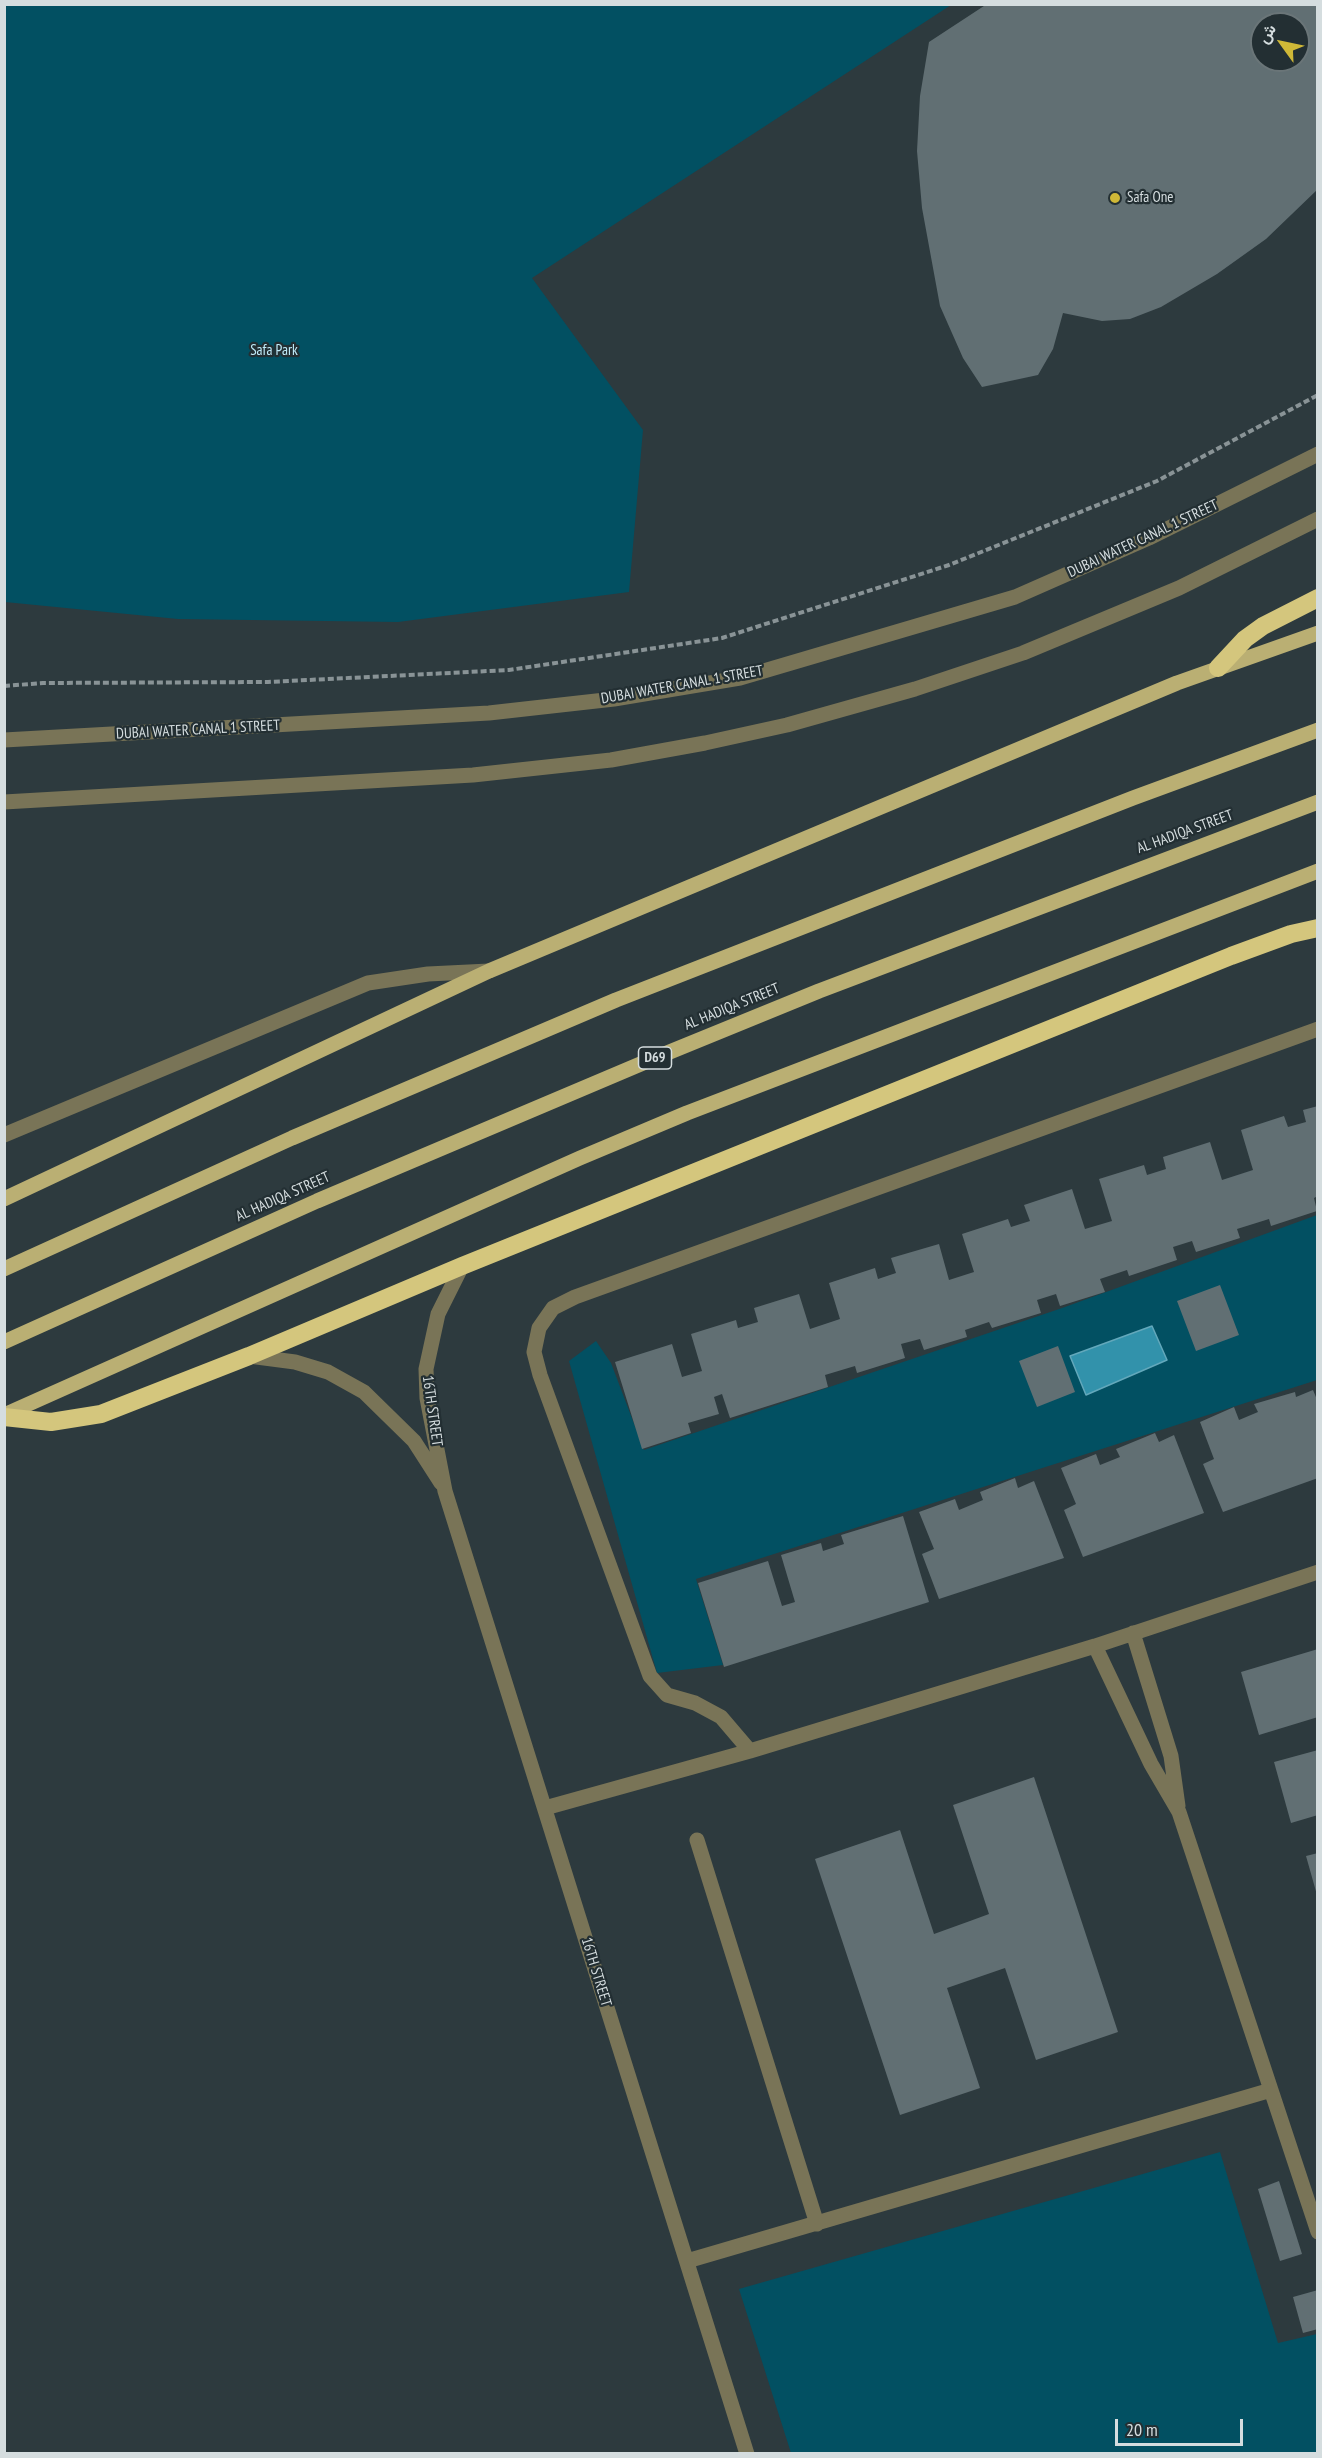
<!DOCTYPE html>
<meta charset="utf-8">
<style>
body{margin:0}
#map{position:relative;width:1322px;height:2458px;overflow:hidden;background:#2d3a3e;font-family:"PT Sans Narrow",Vazirmatn,sans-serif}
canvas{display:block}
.frame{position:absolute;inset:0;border:6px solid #d5dddf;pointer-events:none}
.north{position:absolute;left:1250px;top:12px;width:60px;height:60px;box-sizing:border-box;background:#232f33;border:2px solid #6a7578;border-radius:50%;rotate:303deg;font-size:16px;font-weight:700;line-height:24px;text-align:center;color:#d5dddf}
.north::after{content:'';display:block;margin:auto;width:21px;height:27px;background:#cfb837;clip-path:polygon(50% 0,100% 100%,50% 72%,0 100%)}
.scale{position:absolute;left:1115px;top:2419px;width:128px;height:27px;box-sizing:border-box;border:3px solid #d5dddf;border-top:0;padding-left:8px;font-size:18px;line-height:21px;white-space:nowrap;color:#d5dddf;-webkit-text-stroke:4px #232f33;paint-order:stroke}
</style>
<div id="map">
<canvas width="1322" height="2458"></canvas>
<div class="frame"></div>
<div class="north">ش</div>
<div class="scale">20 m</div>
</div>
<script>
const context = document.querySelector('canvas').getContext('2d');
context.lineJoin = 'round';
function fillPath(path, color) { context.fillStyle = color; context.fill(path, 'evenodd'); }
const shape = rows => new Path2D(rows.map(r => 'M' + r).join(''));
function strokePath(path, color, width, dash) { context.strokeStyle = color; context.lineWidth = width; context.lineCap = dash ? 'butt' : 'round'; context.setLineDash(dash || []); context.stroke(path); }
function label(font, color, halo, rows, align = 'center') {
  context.font = font + ' "PT Sans Narrow",sans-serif'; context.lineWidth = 4.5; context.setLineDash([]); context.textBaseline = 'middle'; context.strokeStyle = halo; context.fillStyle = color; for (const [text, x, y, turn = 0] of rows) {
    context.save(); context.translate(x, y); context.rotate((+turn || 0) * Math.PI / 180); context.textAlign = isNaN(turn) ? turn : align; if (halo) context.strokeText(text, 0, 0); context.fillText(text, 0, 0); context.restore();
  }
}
fillPath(shape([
 [5,4,951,4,951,5,532,278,643,430,629,592,398,622,178,619,5,602],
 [1317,1215,1317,1380,696,1579,723,1665,657,1673,569,1361,596,1341,611,1363,644,1450,1065,1307],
 [1220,2152,1278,2343,1317,2334,1317,2453,791,2453,739,2289]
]), '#025062');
const water = shape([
 [1152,1326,1167,1360,1086,1395,1070,1356,1152,1326]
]);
fillPath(water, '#3292ab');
strokePath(water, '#63a8bb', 1.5);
fillPath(shape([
 [987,4,1318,4,1318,189,1266,239,1217,274,1161,307,1130,319,1102,321,1063,313,1053,349,1038,375,982,387,963,358,940,306,922,208,917,151,920,96,929,42],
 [1262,24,1298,24,1298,60,1262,60],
 [1318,1106,1318,1196,1314,1198,1317,1211,1271,1226,1269,1219,1237,1229,1240,1238,1196,1252,1192,1241,1173,1247,1177,1260,1129,1276,1127,1270,1100,1279,1105,1292,1060,1306,1056,1294,1037,1300,1041,1313,992,1328,989,1322,965,1330,967,1337,924,1350,920,1339,901,1344,905,1358,857,1373,855,1366,825,1375,828,1387,730,1418,722,1394,714,1397,719,1414,688,1423,691,1433,642,1449,615,1362,672,1344,682,1377,702,1371,691,1334,736,1320,738,1328,758,1322,754,1308,799,1294,810,1329,840,1319,829,1283,875,1268,878,1279,896,1273,891,1258,939,1244,949,1280,974,1272,962,1234,1008,1219,1011,1227,1030,1221,1024,1205,1072,1189,1085,1229,1112,1221,1099,1179,1144,1165,1147,1175,1166,1169,1163,1157,1210,1142,1222,1180,1253,1170,1241,1130,1284,1116,1288,1127,1306,1122,1303,1110],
 [1220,1285,1239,1335,1196,1351,1177,1301],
 [1058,1346,1075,1392,1037,1407,1019,1361],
 [1313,1390,1318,1402,1318,1478,1223,1512,1203,1464,1214,1459,1200,1422,1234,1407,1239,1420,1258,1412,1254,1404,1295,1392,1296,1397],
 [1155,1433,1159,1442,1174,1435,1204,1513,1083,1557,1064,1510,1076,1504,1061,1468,1096,1454,1100,1465,1120,1457,1116,1449],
 [1015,1478,1018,1488,1034,1481,1064,1558,939,1599,922,1554,934,1549,919,1512,955,1499,959,1510,983,1500,980,1492],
 [903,1516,929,1602,724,1667,698,1583,768,1561,782,1606,795,1602,781,1555,821,1543,823,1551,844,1544,841,1535],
 [1318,1649,1318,1717,1259,1735,1241,1672],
 [1318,1750,1318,1815,1291,1823,1274,1762],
 [1034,1777,1118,2032,1036,2060,1005,1968,947,1988,980,2088,900,2115,815,1859,900,1830,934,1934,970,1921,989,1914,953,1805],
 [1318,1853,1318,1895,1317,1895,1306,1856],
 [1279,2181,1302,2254,1280,2261,1258,2189],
 [1318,2290,1318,2329,1303,2333,1293,2297]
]), '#616f73');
strokePath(shape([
 [4,686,43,683,268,682,509,670,722,638,949,565,1157,481,1318,395]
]), '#899396', 4, [6, 3]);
strokePath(shape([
 [4,740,489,713,614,699,740,678,1015,597,1149,538,1318,454],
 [4,802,473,775,611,760,705,743,787,725,915,689,1023,653,1179,588,1318,519],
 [4,1135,368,983,428,974,489,971],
 [462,1266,438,1314,426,1369,427,1398,445,1491,747,2454],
 [249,1356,295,1362,328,1372,364,1392,414,1441,441,1483],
 [1133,1633,1171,1756,1178,1806],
 [1095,1646,1151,1764,1179,1812,1318,2232],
 [750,1751,721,1717,695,1703,667,1695,650,1676,540,1375,534,1352,539,1328,553,1308,575,1297,1318,1029],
 [545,1808,750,1751,1095,1646,1318,1572],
 [697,1840,817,2224],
 [687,2261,1271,2090]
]), '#797457', 15);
strokePath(shape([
 [4,1199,489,971,1177,683,1318,633],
 [4,1269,292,1138,616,1000,1133,798,1318,730],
 [4,1342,317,1201,650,1060,819,991,1318,802],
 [4,1415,580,1158,687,1113,1318,871]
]), '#baaf73', 15);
strokePath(shape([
 [1218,668,1245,639,1263,626,1318,598],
 [4,1417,51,1422,101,1414,249,1356,462,1266,1231,956,1291,934,1318,928]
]), '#d4c67d', 18);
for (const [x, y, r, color] of [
 [1115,198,6,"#cfb837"]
]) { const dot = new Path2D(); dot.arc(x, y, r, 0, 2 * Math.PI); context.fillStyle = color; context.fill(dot); strokePath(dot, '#232f33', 2); }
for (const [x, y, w] of [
 [655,1058,33]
]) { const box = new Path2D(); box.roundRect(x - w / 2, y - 11, w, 22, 4.5); context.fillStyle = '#232f33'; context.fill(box); strokePath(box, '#d5dddf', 1.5); }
label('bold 14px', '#d5dddf', null, [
 ["D69",655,1058]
]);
label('15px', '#d5dddf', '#232f33', [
 ["Safa One",1127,198]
], 'left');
label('15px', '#bfebf9', '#232f33', [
 ["Safa Park",274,351]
]);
label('15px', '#d5dddf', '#232f33', [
 ["DUBAI WATER CANAL 1 STREET",1143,539,-25],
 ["DUBAI WATER CANAL 1 STREET",682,685,-10],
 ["DUBAI WATER CANAL 1 STREET",198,730,-3],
 ["AL HADIQA STREET",1185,832,-20],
 ["AL HADIQA STREET",732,1007,-22],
 ["AL HADIQA STREET",283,1197,-24],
 ["16TH STREET",432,1411,82],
 ["16TH STREET",596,1972,73]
]);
</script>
